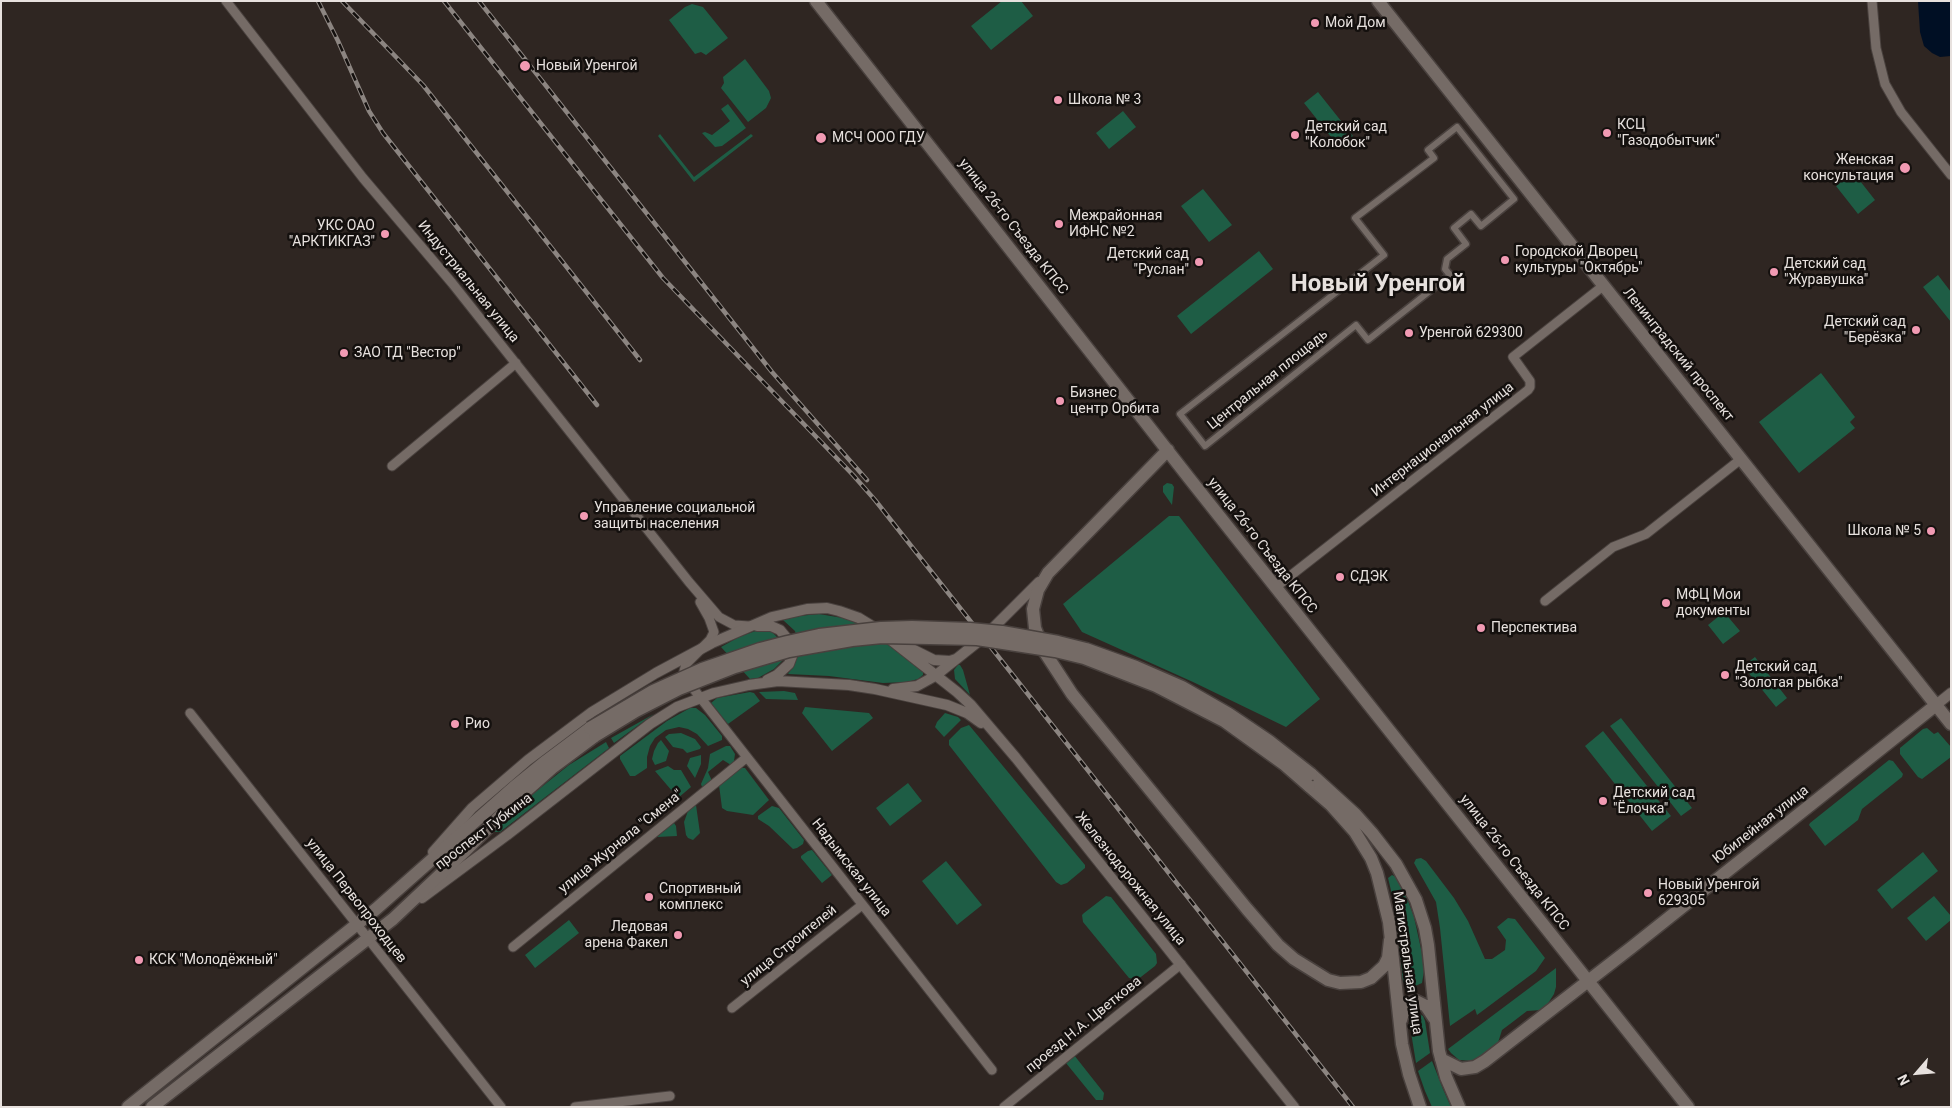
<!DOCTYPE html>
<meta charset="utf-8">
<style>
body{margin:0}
#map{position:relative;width:1952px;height:1108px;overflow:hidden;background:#2f2622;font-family:Roboto,sans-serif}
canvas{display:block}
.frame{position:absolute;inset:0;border:2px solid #e7e1de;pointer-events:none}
.north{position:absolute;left:1892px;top:1048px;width:50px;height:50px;-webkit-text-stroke:4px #14100e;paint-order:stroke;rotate:243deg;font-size:14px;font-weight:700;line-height:20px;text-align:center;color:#e7e1de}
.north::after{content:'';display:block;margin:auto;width:18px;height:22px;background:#e7e1de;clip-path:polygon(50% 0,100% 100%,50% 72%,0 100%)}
</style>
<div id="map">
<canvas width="1952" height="1108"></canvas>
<div class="frame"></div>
<div class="north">N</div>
</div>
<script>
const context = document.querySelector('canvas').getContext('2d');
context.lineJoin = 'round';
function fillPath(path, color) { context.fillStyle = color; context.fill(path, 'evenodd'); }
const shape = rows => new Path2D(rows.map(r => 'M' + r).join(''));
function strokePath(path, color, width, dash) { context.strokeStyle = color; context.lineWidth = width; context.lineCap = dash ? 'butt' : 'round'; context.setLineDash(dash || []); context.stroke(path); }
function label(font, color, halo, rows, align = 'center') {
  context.font = font + ' Roboto,sans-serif'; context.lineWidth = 5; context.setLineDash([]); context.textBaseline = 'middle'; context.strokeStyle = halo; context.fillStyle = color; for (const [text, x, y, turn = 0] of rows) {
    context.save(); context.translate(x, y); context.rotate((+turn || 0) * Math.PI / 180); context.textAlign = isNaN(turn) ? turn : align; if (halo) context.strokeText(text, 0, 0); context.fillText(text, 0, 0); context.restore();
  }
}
fillPath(shape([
 [1002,1,1021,1,1033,16,991,50,971,26],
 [692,4,703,7,728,38,706,55,701,52,695,54,669,20,685,7],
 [745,59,769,91,771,98,766,108,748,122,721,88,724,83,723,77],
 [1318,92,1353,136,1339,147,1304,103],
 [728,104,746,128,722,146,715,147,702,133,705,132,712,135,730,121,721,109],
 [1123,111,1136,127,1109,149,1096,133],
 [660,134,694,177,751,134,753,136,694,182,658,136],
 [1853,172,1875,200,1858,214,1836,186],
 [1203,189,1232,225,1209,242,1181,206],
 [1259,251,1273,269,1191,334,1177,316],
 [1938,275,1951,292,1951,322,1923,287],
 [1821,373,1855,417,1850,422,1855,428,1799,473,1759,422],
 [1167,483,1172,484,1174,487,1172,505,1163,492,1163,486],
 [1169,516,1179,516,1320,699,1286,727,1193,682,1082,632,1063,604],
 [1724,612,1740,631,1723,644,1708,625],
 [819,614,849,619,871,631,923,672,923,675,918,679,907,682,883,683,829,676,788,674,797,658,798,645,795,631,783,620,798,616],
 [758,630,772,632,778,638,784,654,782,661,774,669,758,678,750,679,721,647,739,637],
 [1755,657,1787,698,1776,707,1743,666],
 [958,665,960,665,963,670,970,695,955,679,954,670],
 [784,691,795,693,798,700,766,699,759,692],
 [750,692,754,693,760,701,728,724,711,703,717,698],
 [805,707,869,713,873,718,832,751,802,713],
 [690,708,696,708,705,715,722,736,722,740,708,746,697,734,688,729,679,727,666,730,655,738,650,746,647,757,647,768,635,776,630,776,620,759,620,756,667,721],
 [945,713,958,717,961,720,944,737,935,727,937,722],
 [654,714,629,732,614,743,611,738],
 [1621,718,1692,808,1681,816,1610,726],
 [969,725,1085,865,1085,868,1067,883,1061,885,1056,882,949,745,949,740,961,728],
 [1927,728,1934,734,1938,732,1951,747,1951,757,1922,779,1918,777,1900,754,1900,748,1923,729],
 [1603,731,1671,816,1652,831,1585,746],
 [681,733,695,739,701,747,700,749,687,753,683,749,673,747,665,737,669,734],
 [661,740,669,751,666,761,655,765,652,759,654,751,658,743],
 [606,742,609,748,500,832,494,832,493,831,505,817,534,793,569,765],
 [726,746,730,746,735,754,734,761,731,765,723,760,708,772,712,781,702,787,701,784,708,768,710,754],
 [701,755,701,764,695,778,687,766,690,758],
 [1889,760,1893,761,1903,774,1902,777,1862,809,1858,820,1825,846,1809,825,1810,823],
 [668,766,674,770,681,770,691,787,678,798,655,771],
 [741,768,745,768,769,800,753,815,727,811,722,808,719,785],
 [908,783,922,801,890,826,876,808],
 [696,805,700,833,693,840,688,838,686,835,684,822,688,811],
 [772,806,779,808,804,840,803,844,797,848,793,849,769,826,758,819,758,816],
 [674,823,676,826,677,836,657,837,671,824],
 [812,850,832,875,822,883,801,858,801,856,808,851],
 [1923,852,1938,871,1892,909,1877,890],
 [1421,858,1426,861,1454,898,1468,921,1485,959,1492,959,1505,950,1506,940,1497,927,1508,918,1515,919,1545,958,1536,971,1477,1015,1475,1009,1450,1026,1440,928,1436,902,1414,863,1416,859],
 [946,861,982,905,957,925,922,881],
 [1392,875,1396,877,1407,898,1414,917,1423,958,1424,971,1422,983,1413,987,1407,987,1404,983,1402,977,1397,916,1389,882,1388,878],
 [1106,896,1111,897,1156,954,1157,963,1155,966,1137,980,1129,978,1083,922,1082,915,1084,913],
 [1934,896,1951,916,1951,920,1926,941,1907,918],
 [569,920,579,933,535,968,525,955],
 [1556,968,1556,987,1554,994,1545,1008,1541,1010,1527,1011,1510,1024,1502,1030,1497,1046,1473,1061,1459,1060,1451,1053,1448,1049],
 [1419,1014,1423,1016,1425,1021,1430,1053,1416,1063,1409,1020,1411,1016],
 [1074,1055,1104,1093,1103,1100,1096,1100,1066,1063,1066,1061],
 [1432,1061,1443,1089,1451,1107,1432,1107,1425,1091,1418,1071]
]), '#1e5d45');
fillPath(shape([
 [1918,1,1951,1,1951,56,1940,57,1932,53,1924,46,1920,32]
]), '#000f24');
const pedestrian = shape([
 [1457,127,1514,199,1481,226,1471,214,1454,228,1466,244,1447,259,1445,269,1450,275,1368,340,1356,325,1205,446,1180,414,1384,255,1355,218,1434,158,1428,150,1457,127]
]);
const minor = shape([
 [226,1,363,178,452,283,689,582,719,617,734,625,749,626],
 [1872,1,1876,48,1885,84,1901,112,1951,175],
 [392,466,516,363],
 [1276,587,1528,390,1530,387,1530,381,1513,357,1603,286],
 [1545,601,1613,547,1646,534,1741,459],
 [700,602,709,618,714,632,710,640,686,664,684,671,685,678,992,1070],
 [190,713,501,1107],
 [513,947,746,758],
 [732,1008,862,905],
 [575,1107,670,1096],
 [1004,1107,1181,964]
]);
const tertiary = shape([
 [757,626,771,626,780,630,789,641,792,647,792,656,789,664,777,675,767,680],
 [904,645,934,660,950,661,956,659],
 [893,689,917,686,935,676,984,637,1039,582],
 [1936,705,1951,693],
 [433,852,472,808,528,760,592,712,656,673,712,643,772,617,807,609,827,608,839,611,859,618,877,629,957,692,971,705,1016,758,1294,1107],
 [422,898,507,835,650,724,677,707,714,693,749,685,778,681,849,685,875,689,947,705,967,713,981,723]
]);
const secondary = shape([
 [816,1,1189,478,1688,1107],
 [1378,1,1951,724],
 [1168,450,1048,573,1038,590,1033,609,1035,628,1044,651,1072,694,1247,909,1278,945,1294,959,1328,980,1340,983,1361,982,1371,978,1384,966,1388,958,1390,940],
 [1311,774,1355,814,1372,833,1396,864,1416,900,1425,928,1428,945,1439,1051,1446,1077,1459,1107],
 [1309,786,1331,805,1355,832,1371,858,1377,873,1389,922,1402,1044,1409,1074,1420,1107],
 [1401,1020,1405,1006,1408,1003,1416,1001,1426,1006,1434,1018],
 [1441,1059,1461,1069,1475,1067,1485,1061,1632,947,1936,705],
 [128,1107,376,909,514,787,546,761,590,728],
 [152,1107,393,919,464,852,517,799,552,768,595,736]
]);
strokePath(pedestrian, '#49413e', 9);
strokePath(minor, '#49413e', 11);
strokePath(tertiary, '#49413e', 12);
strokePath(secondary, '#49413e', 15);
strokePath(pedestrian, '#756b66', 6);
strokePath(minor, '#756b66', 9);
strokePath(tertiary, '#756b66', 10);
strokePath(secondary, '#756b66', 12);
const rail = shape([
 [318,1,338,41,369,111,383,133,597,405],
 [342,1,423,85,640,360],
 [444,1,663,278,853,475,875,500,1353,1107],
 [479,1,772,372,867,480]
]);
strokePath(rail, '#8c8581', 4.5);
strokePath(rail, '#14100e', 2.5, [8]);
const secondaryBridge = shape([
 [590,728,653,691,702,669,760,649,787,642,819,635,881,628,912,627,970,629,1002,632,1058,642,1086,649,1136,667,1182,687,1229,714,1269,741,1311,774],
 [595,736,636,711,679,689,735,667,789,651,852,640,882,637,977,639,1055,651,1084,658,1156,686,1224,721,1285,765,1309,786]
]);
strokePath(secondaryBridge, '#49413e', 15, []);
strokePath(secondaryBridge, '#756b66', 12);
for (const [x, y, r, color] of [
 [1315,23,5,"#f19ab3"],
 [525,66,6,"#f19ab3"],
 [1058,100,5,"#f19ab3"],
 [1607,133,5,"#f19ab3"],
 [1295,135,5,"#f19ab3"],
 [821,138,6,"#f19ab3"],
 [1905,168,6,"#f19ab3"],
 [1059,224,5,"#f19ab3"],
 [385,234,5,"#f19ab3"],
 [1505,260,5,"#f19ab3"],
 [1199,262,5,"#f19ab3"],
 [1774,272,5,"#f19ab3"],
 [1916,330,5,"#f19ab3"],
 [1409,333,5,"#f19ab3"],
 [344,353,5,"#f19ab3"],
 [1060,401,5,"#f19ab3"],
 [584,516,5,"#f19ab3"],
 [1931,531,5,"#f19ab3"],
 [1340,577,5,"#f19ab3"],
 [1666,603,5,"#f19ab3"],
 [1481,628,5,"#f19ab3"],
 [1725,675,5,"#f19ab3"],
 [455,724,5,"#f19ab3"],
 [1603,801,5,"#f19ab3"],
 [1648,893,5,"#f19ab3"],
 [649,897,5,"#f19ab3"],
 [678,935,5,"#f19ab3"],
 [139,960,5,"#f19ab3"]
]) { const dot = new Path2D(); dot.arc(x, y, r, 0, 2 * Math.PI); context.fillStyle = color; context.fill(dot); strokePath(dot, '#14100e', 2); }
label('14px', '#e7e1de', '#14100e', [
 ["Мой Дом",1325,23],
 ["Новый Уренгой",536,66],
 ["Школа № 3",1068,100],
 ["КСЦ",1617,125],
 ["\"Газодобытчик\"",1617,141],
 ["Детский сад",1305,127],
 ["\"Колобок\"",1305,143],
 ["МСЧ ООО ГДУ",832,138],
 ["Женская",1894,160,"right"],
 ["консультация",1894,176,"right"],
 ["Межрайонная",1069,216],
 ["ИФНС №2",1069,232],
 ["УКС ОАО",375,226,"right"],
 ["\"АРКТИКГАЗ\"",375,242,"right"],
 ["Городской Дворец",1515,252],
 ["культуры \"Октябрь\"",1515,268],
 ["Детский сад",1189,254,"right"],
 ["\"Руслан\"",1189,270,"right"],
 ["Детский сад",1784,264],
 ["\"Журавушка\"",1784,280],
 ["Детский сад",1906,322,"right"],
 ["\"Берёзка\"",1906,338,"right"],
 ["Уренгой 629300",1419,333],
 ["ЗАО ТД \"Вестор\"",354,353],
 ["Бизнес",1070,393],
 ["центр Орбита",1070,409],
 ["Управление социальной",594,508],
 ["защиты населения",594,524],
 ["Школа № 5",1921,531,"right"],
 ["СДЭК",1350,577],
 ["МФЦ Мои",1676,595],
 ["документы",1676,611],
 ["Перспектива",1491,628],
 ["Детский сад",1735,667],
 ["\"Золотая рыбка\"",1735,683],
 ["Рио",465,724],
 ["Детский сад",1613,793],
 ["\"Ёлочка\"",1613,809],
 ["Новый Уренгой",1658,885],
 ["629305",1658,901],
 ["Спортивный",659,889],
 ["комплекс",659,905],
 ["Ледовая",668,927,"right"],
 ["арена Факел",668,943,"right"],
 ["КСК \"Молодёжный\"",149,960]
], 'left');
label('14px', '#e7e1de', '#14100e', [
 ["улица 26-го Съезда КПСС",1013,227,52],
 ["Индустриальная улица",468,282,51],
 ["Ленинградский проспект",1678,355,51],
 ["Центральная площадь",1268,380,-39],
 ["Интернациональная улица",1443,440,-38],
 ["улица 26-го Съезда КПСС",1262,546,52],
 ["Юбилейная улица",1761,825,-38],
 ["проспект Губкина",484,832,-37],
 ["улица Журнала \"Смена\"",621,842,-39],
 ["улица 26-го Съезда КПСС",1514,863,52],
 ["Надымская улица",851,868,52],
 ["Железнодорожная улица",1130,879,51],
 ["улица Первопроходцев",356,901,52],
 ["улица Строителей",789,946,-39],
 ["Магистральная улица",1407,963,82],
 ["проезд Н.А. Цветкова",1084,1025,-39]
]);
label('bold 24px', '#e7e1de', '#14100e', [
 ["Новый Уренгой",1378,285]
]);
</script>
